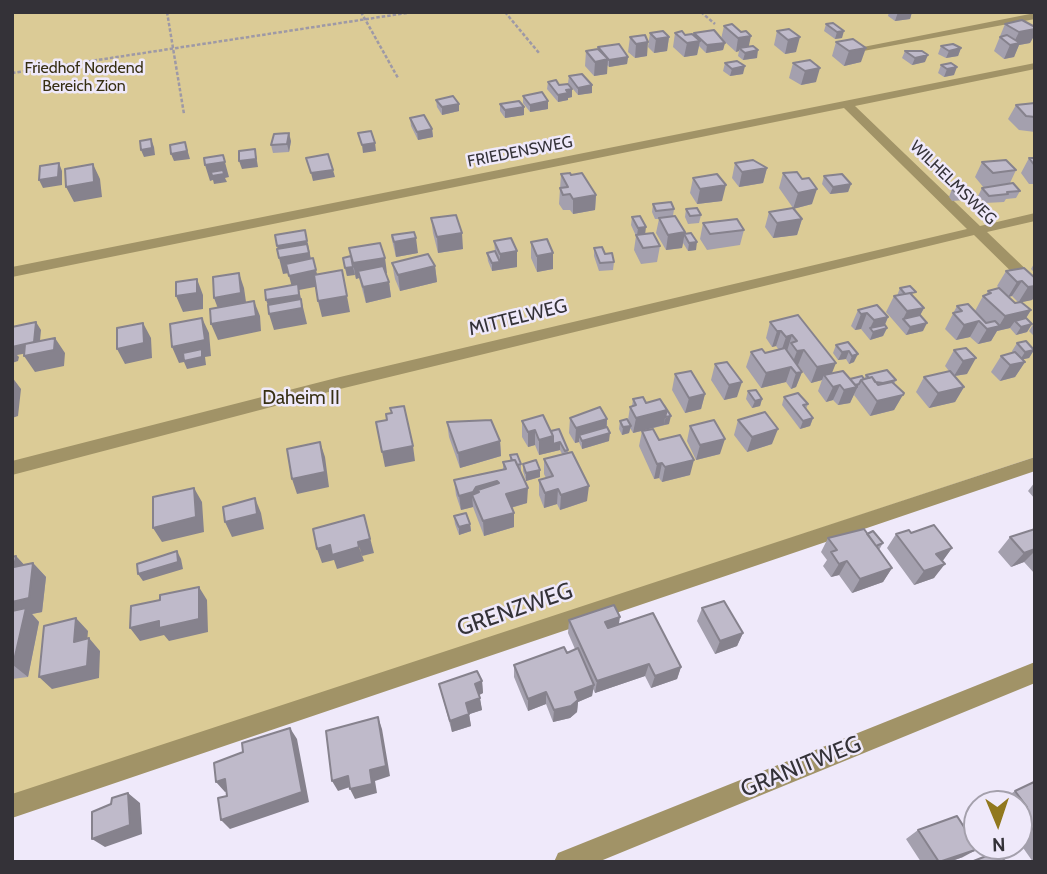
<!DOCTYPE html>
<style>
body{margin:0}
#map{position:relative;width:1047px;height:874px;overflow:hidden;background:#efe9fa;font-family:Cabin,sans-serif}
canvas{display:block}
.frame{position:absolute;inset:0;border:14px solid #343238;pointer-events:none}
.north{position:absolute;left:963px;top:790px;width:70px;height:70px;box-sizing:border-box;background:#efe9fa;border:2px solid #a4a0ac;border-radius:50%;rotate:178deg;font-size:19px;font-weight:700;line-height:28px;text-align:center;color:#343238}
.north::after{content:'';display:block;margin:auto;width:24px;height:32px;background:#91781e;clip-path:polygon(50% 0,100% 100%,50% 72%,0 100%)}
</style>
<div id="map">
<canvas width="1047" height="874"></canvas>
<div class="frame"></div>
<div class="north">N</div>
</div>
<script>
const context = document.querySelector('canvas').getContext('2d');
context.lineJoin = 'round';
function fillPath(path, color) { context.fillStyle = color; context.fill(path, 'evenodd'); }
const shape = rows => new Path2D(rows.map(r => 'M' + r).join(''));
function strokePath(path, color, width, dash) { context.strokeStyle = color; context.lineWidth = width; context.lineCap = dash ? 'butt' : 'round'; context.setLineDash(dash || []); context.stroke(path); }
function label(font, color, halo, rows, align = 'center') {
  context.font = font + ' Cabin,sans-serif'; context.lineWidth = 5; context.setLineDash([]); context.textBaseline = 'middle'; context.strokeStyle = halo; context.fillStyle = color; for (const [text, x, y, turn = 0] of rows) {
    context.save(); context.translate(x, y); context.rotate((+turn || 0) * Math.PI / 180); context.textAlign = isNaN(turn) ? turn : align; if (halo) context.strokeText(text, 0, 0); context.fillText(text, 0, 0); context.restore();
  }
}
fillPath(shape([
 [12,12,1035,12,1035,457,12,797]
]), '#dbcb96');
strokePath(shape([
 [167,12,184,114],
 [361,12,398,78],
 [505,12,539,53],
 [701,12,715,24],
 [12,13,21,12],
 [12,73,413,12]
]), '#9e99a6', 2.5, [3.5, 2]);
fillPath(shape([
 [1035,13,1035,19,858,52,853,49,1035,13],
 [1035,63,1035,69,855,106,980,226,1035,213,1035,221,987,232,1035,278,1035,292,1030,290,974,235,340,389,12,475,12,461,340,377,967,229,844,108,12,277,12,267,1035,63],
 [1035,457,1035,471,12,818,12,794,1035,457],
 [1035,662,1035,683,598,862,554,862,558,853,1035,662]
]), '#a19367');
fillPath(shape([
 [889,12,912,12,910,19,895,21,888,16],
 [833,23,842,38,835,39,824,31,826,24],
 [1005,24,1035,27,1035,34,1030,43,1019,45,1014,57,1004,59,994,51],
 [724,26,749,47,757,58,743,60,738,56,739,51,736,52,725,42,723,50,706,53,699,46,697,55,684,57,673,47,675,33,694,36,694,33,721,39],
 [789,29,796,52,785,54,774,45,777,31],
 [650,33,669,37,667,51,654,53,648,47],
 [645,35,647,56,635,58,628,52,630,37],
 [853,39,861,62,844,66,832,56,836,42],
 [941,46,961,48,958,56,946,58,938,54],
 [598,47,628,57,627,64,609,67,607,65,607,74,594,76,585,66,586,51,598,49],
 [905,51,925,62,912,65,902,58],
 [810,60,816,82,801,85,789,78,793,63],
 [725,63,743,74,730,76,723,71],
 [941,65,954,75,944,77,938,73],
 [569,76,592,93,578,95,568,83],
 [548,82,559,85,572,97,568,98,568,100,558,102,547,89],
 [523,96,548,109,530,112,523,103],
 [436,100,459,104,459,111,442,115,437,107],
 [1035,103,1035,132,1019,130,1008,119,1016,105],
 [500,104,524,115,505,118,500,111],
 [410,118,432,129,433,137,418,140,411,126],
 [291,141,289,152,273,153,271,145],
 [1029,158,1035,158,1035,184,1029,184,1021,173],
 [982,162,1016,170,1010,183,1020,191,1016,198,1006,199,1004,202,985,203,978,196,982,188,984,188,975,177],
 [735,163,767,168,763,183,739,187,732,178],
 [783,173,812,204,793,209,802,219,797,235,773,238,765,227,769,212,793,208,779,188],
 [561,174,571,175,596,195,595,210,573,214,570,210,563,210,559,204],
 [824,176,851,184,848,192,830,194,822,184],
 [693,178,722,201,697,204,690,193],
 [952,189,970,193,966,200,952,201,949,197],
 [653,204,674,209,673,216,696,250,688,251,683,243,682,248,666,250,656,233,659,219,655,219,652,212],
 [686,209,701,215,699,223,688,224,685,217],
 [632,217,645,234,660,246,657,262,641,264,634,250,636,236,631,225],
 [431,218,463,249,438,253,433,233],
 [703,223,744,230,740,245,707,250,700,239],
 [391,236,418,253,396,257],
 [494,241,517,251,517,267,492,271,488,261,487,253,495,251],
 [531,242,553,269,537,272,531,258],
 [594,248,605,254,614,262,613,270,599,271,594,256],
 [343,258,387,273,386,274,389,282,391,297,366,303,359,278,356,279,355,274,347,276],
 [1035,262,1035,273,1031,269],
 [392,263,435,266,437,282,400,291,395,279],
 [1006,271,1035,278,1035,296,1032,300,1021,302,1031,310,1026,318,1032,324,1027,332,1016,335,1010,328,997,331,991,341,978,344,970,337,956,340,945,329,957,306,975,311,983,296,986,295,988,291,999,288,997,286],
 [1012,296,1018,302,1015,303,1009,297],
 [900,288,913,297,924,308,920,315,923,331,906,335,886,312,894,296,897,296],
 [858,310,888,317,885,325,887,328,883,336,870,340,861,329,855,330,851,326],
 [798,315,832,373,850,379,864,379,866,375,896,380,894,384,904,393,894,410,870,416,854,395,855,392,850,403,838,405,833,400,826,402,818,391,822,380,811,383,798,365,802,372,796,387,791,389,786,382,761,388,746,367,751,352,765,353,779,350,776,346,772,347,766,338,770,322],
 [1034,323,1035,323,1035,337,1029,331],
 [848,342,854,362,849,364,846,359,838,360,833,353,836,345],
 [1017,343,1034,350,1029,358,1023,359,1025,362,1015,377,1000,381,991,372,1001,356,1013,353,1012,351],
 [966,348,967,374,955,376,964,387,955,402,929,408,916,392,924,377,949,371,945,366,954,350],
 [715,364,737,397,724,400,711,380],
 [675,374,705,394,701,409,685,413,672,390],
 [748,391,762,399,760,406,752,408,746,399],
 [784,397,808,404,806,409,813,418,810,426,800,429,782,405],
 [633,399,646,403,660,399,669,424,642,431,659,440,690,475,662,482,659,478,654,479,639,446,642,431,633,433,630,428,629,433,622,435,619,429,620,421,628,420,630,407,632,406],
 [570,418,607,419,607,427,609,441,582,449,579,442,575,443,569,433],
 [738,420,772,444,747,452,734,435],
 [522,421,551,431,568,450,568,453,587,501,560,510,557,504,544,508,539,495,539,480,546,478,544,474,544,459,562,454,560,450,539,455,535,445,528,447,522,437],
 [447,422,500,441,501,456,460,468,449,437],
 [690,426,720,454,696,460,687,441],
 [510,455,521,464,521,472,527,503,511,508,514,527,484,536,473,507,461,510,456,495,454,480,503,470,503,462,510,461],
 [523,464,540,470,540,477,526,481,523,471],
 [1035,482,1035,499,1028,491],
 [454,516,470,524,471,531,459,535,455,524],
 [1035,529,1035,574,1024,562,1011,567,998,552,1010,537],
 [911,533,952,548,942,561,934,578,914,585,887,548,896,534],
 [867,534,883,543,879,550,892,568,883,582,852,593,839,575,831,577,823,566,827,560,821,552,828,538],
 [16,556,24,565,33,563,46,577,42,612,32,614,39,622,28,677,12,679,12,557],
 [702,608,743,633,737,646,715,654,697,621],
 [569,620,619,624,681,667,677,679,651,688,645,676,595,693,593,689,592,696,578,702,577,712,570,718,553,722,546,704,528,711,514,677,514,665,567,653,575,649,568,633],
 [482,681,483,693,479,695,482,710,469,714,471,726,452,732,439,684],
 [1034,782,1035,862,1033,862,1019,842,1019,804,1002,804,1000,801,1015,791],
 [918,830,963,857,949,862,921,862,906,839]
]), '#a4a0ae');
fillPath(shape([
 [898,12,912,12,910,19,895,21],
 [1035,29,1035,34,1030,43,1019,45,1014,57,1004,59,1010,45,1013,44,1019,32],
 [844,31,842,38,835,39,837,32],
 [751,36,748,50,739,48,739,51,736,52,738,38],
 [669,37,667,51,654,53,656,39],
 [800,37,796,52,785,54,788,40],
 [700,41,697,55,684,57,687,43],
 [648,42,647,56,635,58,636,44],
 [725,43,723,50,706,53,707,45],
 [866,48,861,62,844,66,849,51],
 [961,48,958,56,946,58,949,51],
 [758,50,757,58,743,60,745,53],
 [928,55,925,62,912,65,915,58],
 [628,57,627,64,609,67,609,60],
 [608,59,607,74,594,76,595,62],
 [745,66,743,74,730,76,732,69],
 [957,67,954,75,944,77,947,69],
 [820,68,816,82,801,85,805,71],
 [592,85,592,93,578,95,578,88],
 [572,89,572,97,568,98,568,100,558,102,558,95,566,90],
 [548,101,548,109,530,112,530,105],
 [459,104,459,111,442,115,442,107],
 [524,107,524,115,505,118,505,110],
 [432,129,433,137,418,140,417,132],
 [289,133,291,141,289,152,287,144],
 [151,139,154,147,155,155,144,157,141,150],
 [185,142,190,159,174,161,171,154],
 [375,143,376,151,363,153,362,145],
 [255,149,258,167,242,169,239,161],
 [223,155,229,177,225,178,227,182,214,184,213,180,210,181,205,165],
 [59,163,62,171,62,185,43,188,39,180],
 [93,164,100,179,102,197,74,202,66,187],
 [767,168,763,183,739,187,742,172],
 [333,170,335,177,313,181,311,173],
 [851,184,848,192,830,194,833,187],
 [726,185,722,201,697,204,700,189],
 [817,189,812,204,793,209,798,193],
 [596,195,595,210,573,214,573,199],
 [802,219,797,235,773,238,777,223],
 [646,227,645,235,637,236,638,228],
 [305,230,313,269,283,274,279,258,280,258,277,246],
 [685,232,682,248,666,250,668,235],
 [462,233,463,249,438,253,437,237],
 [416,238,418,253,396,257,394,242],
 [697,242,696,250,688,251,689,243],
 [517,251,517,267,492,271,492,263,500,262,500,254],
 [553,253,553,269,537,272,537,256],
 [385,258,387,273,360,278,358,271,359,278,356,279,353,263],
 [435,266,437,282,400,291,398,275],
 [353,267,355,275,347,276,345,268],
 [316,270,320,286,299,290,307,324,274,330,269,314,271,314,266,300,293,291,289,276],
 [342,270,350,312,322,317,318,301],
 [239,273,244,288,247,309,220,314,214,298],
 [197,279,203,295,203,309,183,312,176,296],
 [1022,281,1012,296,1008,297,1017,282],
 [389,282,391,297,366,303,363,287],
 [1035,286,1035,296,1032,300,1018,303,1028,287],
 [254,301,260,316,261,331,218,340,211,324],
 [924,308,916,323,903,319,899,327,907,311],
 [1031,310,1021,326,1015,321,1010,328,997,331,991,341,978,344,987,329,999,326,1005,316],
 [867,313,861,329,855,330,861,314],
 [888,317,883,329,887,328,883,336,870,340,873,332,870,328,874,320],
 [202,318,209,333,211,356,205,357,206,365,187,369,184,362,179,363,172,347],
 [979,321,970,337,956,340,964,325],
 [36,322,41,330,39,351,17,355,19,357,18,361,12,363,12,347],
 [143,323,151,338,152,358,125,364,117,349],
 [927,323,923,331,906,335,910,327],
 [1032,324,1027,332,1016,335,1021,327],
 [777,331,781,331,776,346,772,347],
 [792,335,787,351,781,352,786,337],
 [55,338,65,353,64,366,35,372,24,356],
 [804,350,798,365,791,367,797,351],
 [1034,350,1029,358,1020,360,1025,352],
 [849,351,846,359,838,360,842,352],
 [858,354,854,362,849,364,852,356],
 [976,358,967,374,954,376,963,361],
 [1025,362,1015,377,1000,381,1010,365],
 [836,363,830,378,824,375,822,380,811,383,817,367],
 [791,367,786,382,761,388,766,373],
 [802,372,796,387,791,389,796,373],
 [12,377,21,389,18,416,12,418],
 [742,382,737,397,724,400,729,385],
 [859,384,850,403,838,405,844,390,847,387],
 [840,385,833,400,826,402,833,387],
 [964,387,955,402,929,408,938,393],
 [904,393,894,410,870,416,877,401],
 [705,394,701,409,685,413,689,398],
 [762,399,760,406,752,408,755,401],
 [667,410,664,425,633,433,636,418],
 [671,416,669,424,664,425,665,418],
 [813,418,810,426,800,429,803,421],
 [607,419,606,435,579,435,579,442,575,443,576,428],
 [631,426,629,433,622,435,623,427],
 [778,429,772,444,747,452,752,437],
 [535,430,535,445,528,447,528,432],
 [610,433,609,441,582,449,582,441],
 [553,436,560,442,560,450,539,455,539,440],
 [725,439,720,454,696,460,700,445],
 [500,441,501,456,460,468,458,453],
 [320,442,325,457,329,487,297,494,292,479],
 [413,446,415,461,385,467,382,452],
 [694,460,690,475,662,482,665,467],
 [662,463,659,478,654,479,657,464],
 [540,470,540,477,526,481,526,473],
 [497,481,498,496,479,492,478,490,479,501,472,495,473,507,461,510,459,496,476,487],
 [589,486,587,501,560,510,561,495],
 [194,488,202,502,204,532,162,542,153,528],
 [528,488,527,503,506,509,506,494],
 [558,489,557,504,544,508,545,493],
 [255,498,261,513,264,529,232,537,225,522],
 [514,513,514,527,484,536,483,521],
 [364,515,374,553,362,556,358,542],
 [470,524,471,531,459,535,459,527],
 [330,545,359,547,364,561,337,569,334,560,322,563,317,549],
 [952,548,942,562,936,554],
 [1035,549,1035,551,1024,562,1011,567,1024,553],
 [177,551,181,559,183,569,143,581,138,574],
 [16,556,29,570,14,567],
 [847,561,839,575,831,577,839,564],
 [33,563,46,577,42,612,32,614,39,622,28,677,13,665,12,602],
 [945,564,934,578,914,585,924,571],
 [892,568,883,582,852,593,860,579],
 [199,587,207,600,208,632,169,641,164,635,140,641,130,628,159,621],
 [620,617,618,630,603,635,605,622],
 [76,618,88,631,86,655,74,642],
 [743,633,737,646,715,654,720,641],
 [89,638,100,651,99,678,52,689,39,677],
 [649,664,645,676,595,693,597,681],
 [681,667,677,679,651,688,655,676],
 [482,681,483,693,477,696,475,684],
 [594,685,592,696,578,702,577,712,570,718,553,722,554,710,575,692],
 [546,692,546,704,528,711,528,699],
 [480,698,482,710,467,715,466,703],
 [469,714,471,726,452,732,450,721],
 [378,717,382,729,390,776,375,781,377,793,355,799,350,789,370,770],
 [290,728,297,739,309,802,230,829,221,820],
 [348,776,353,786,338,791,332,781],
 [225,779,234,789,225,792,216,782],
 [128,793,140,803,142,834,105,847,92,839],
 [978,849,963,857,949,862,940,862]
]), '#86828d');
const building = shape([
 [1022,20,1035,27,1035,29,1019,32,1005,24,1022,20],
 [833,23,844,31,837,32,826,24,833,23],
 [732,24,741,32,746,31,751,36,738,38,724,26,732,24],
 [789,29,800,37,788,40,777,31,789,29],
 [714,30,725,43,707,45,694,33,714,30],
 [663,31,669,37,656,39,650,33,663,31],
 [682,31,685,35,692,34,700,41,687,43,675,33,682,31],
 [645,35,648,42,636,44,630,37,645,35],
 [1007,35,1020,43,1010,45,1000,37,1007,35],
 [853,39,866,48,849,51,836,42,853,39],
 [619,44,628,57,609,60,598,47,619,44],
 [953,44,961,48,949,51,941,46,953,44],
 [753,46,758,50,745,53,739,48,753,46],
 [598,49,608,59,595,62,586,51,598,49],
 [905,51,922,51,928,55,915,58,905,51],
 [810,60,820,68,805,71,793,63,810,60],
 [737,61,745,66,732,69,725,63,737,61],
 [951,63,957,67,947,69,941,65,951,63],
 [582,74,592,85,578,88,569,76,582,74],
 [556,80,559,85,568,84,572,89,566,90,568,93,558,95,548,82,556,80],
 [542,92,548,101,530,105,523,96,542,92],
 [453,96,459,104,442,107,436,100,453,96],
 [519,101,524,107,505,110,500,104,519,101],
 [1035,103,1035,117,1026,116,1016,105,1035,103],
 [424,115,432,129,417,132,410,118,424,115],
 [371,131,375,143,362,145,358,133,371,131],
 [289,133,287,144,271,145,274,134,289,133],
 [151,139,152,148,141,150,140,141,151,139],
 [185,142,187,151,171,154,170,145,185,142],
 [255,149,256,159,239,161,239,151,255,149],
 [328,154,333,170,311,173,306,158,328,154],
 [223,155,225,162,205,165,204,158,223,155],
 [1029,158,1035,158,1035,166,1029,158],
 [753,160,767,168,742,172,735,163,753,160],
 [1006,160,1016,170,993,173,982,162,1006,160],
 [59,163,58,177,39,180,40,166,59,163],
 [93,164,94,182,66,187,65,169,93,164],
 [223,170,224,174,212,176,211,172,223,170],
 [797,172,802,179,809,178,817,189,798,193,783,173,797,172],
 [570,173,571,175,582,173,596,195,573,199,570,194,563,195,560,188,568,187,561,174,570,173],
 [717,174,726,185,700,189,693,178,717,174],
 [842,174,851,184,833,187,824,176,842,174],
 [1013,183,1020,191,1007,192,1008,194,989,196,982,188,1013,183],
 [966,188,970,193,956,193,952,189,966,188],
 [671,202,674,209,656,211,653,204,671,202],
 [697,208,701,215,690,216,686,209,697,208],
 [793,208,802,219,777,223,769,212,793,208],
 [456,215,462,233,437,237,431,218,456,215],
 [640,216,646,227,638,228,632,217,640,216],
 [675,216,685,232,668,235,659,218,675,216],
 [737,219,744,230,710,234,703,223,737,219],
 [305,230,307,241,277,246,275,235,305,230],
 [414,232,416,238,394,242,392,235,414,232],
 [653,233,660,246,643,248,636,235,653,233],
 [691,233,697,242,689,243,684,234,691,233],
 [511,238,517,251,500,254,494,241,511,238],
 [547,239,553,253,537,256,531,242,547,239],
 [380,243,385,258,353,263,349,248,380,243],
 [307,244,309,253,279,258,277,249,307,244],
 [602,247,605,254,612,253,614,262,600,263,594,248,602,247],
 [495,251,500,262,492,263,487,253,495,251],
 [428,254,435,266,398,275,392,263,428,254],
 [351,256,353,267,345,268,343,258,351,256],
 [313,258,316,270,289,276,286,264,313,258],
 [383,266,389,282,363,287,358,271,383,266],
 [1024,268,1035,278,1035,286,1028,287,1022,281,1017,282,1006,271,1024,268],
 [342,270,347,296,318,301,314,275,342,270],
 [239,273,241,293,214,298,213,277,239,273],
 [197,279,197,293,176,296,176,282,197,279],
 [298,284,299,295,266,300,265,290,298,284],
 [910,286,916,292,905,294,900,288,910,286],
 [999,288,1015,303,1021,302,1031,310,1005,316,983,296,991,293,988,291,999,288],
 [910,293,924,308,907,311,894,296,910,293],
 [301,299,302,308,269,314,268,305,301,299],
 [254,301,256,316,211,324,210,309,254,301],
 [968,304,986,323,995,321,1000,326,987,329,979,321,964,325,953,313,962,311,957,306,968,304],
 [877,305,888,317,874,320,867,313,861,314,858,310,877,305],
 [798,315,836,363,817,367,804,350,797,351,791,343,797,341,792,335,786,337,781,331,777,331,770,322,798,315],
 [920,315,927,323,910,327,903,319,920,315],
 [202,318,205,340,172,347,170,324,202,318],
 [1026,318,1032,324,1021,327,1015,321,1026,318],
 [36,322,34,342,12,347,12,327,36,322],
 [143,323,144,343,117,349,117,328,143,323],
 [885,325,887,328,873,332,870,328,885,325],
 [55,338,54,350,24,356,25,344,55,338],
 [1026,341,1034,350,1025,352,1017,343,1026,341],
 [848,342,858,354,852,356,849,351,842,352,836,345,848,342],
 [785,348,802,372,796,373,791,367,766,373,751,352,762,349,765,353,785,348],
 [966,348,976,358,963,361,954,350,966,348],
 [202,349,202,357,184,361,183,353,202,349],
 [1015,352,1025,362,1010,365,1001,356,1015,352],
 [727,362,742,382,729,385,715,364,727,362],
 [887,370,896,380,883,383,875,382,872,377,869,378,866,375,887,370],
 [691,371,705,394,689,398,675,374,691,371],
 [843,371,857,387,844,390,840,385,833,387,824,375,843,371],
 [950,371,964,387,938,393,924,377,950,371],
 [862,376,864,379,861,380,859,384,855,385,850,379,862,376],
 [872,377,878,385,892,382,904,393,903,395,877,401,861,380,872,377],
 [756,390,762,399,755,401,748,391,756,390],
 [798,393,808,404,803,405,813,418,803,421,784,397,798,393],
 [643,397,646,403,660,399,667,410,636,418,630,407,636,405,633,399,643,397],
 [664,405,671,416,665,417,667,410,664,405],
 [404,406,413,446,382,452,376,422,387,420,386,414,392,413,390,408,404,406],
 [600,407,607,419,576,428,570,418,600,407],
 [765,412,778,429,752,437,738,420,765,412],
 [543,415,553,436,539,440,535,430,528,432,522,421,543,415],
 [627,419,631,426,623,427,620,421,627,419],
 [491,420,500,441,458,453,447,422,491,420],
 [714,420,725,439,700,445,690,426,714,420],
 [607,427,610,433,582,441,579,435,607,427],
 [559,429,568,450,565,451,560,442,553,444,553,436,551,431,559,429],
 [653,429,659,440,680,435,694,460,665,467,662,463,657,464,642,431,653,429],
 [320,442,325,472,292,479,287,449,320,442],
 [572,452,589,486,561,495,558,489,545,493,539,480,553,476,544,459,572,452],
 [517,454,521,464,517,465,515,460,512,460,510,455,517,454],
 [515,460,528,488,506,494,514,513,483,521,472,495,479,492,478,490,499,483,497,481,476,487,473,492,459,496,454,480,506,469,503,462,515,460],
 [536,460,540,470,526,473,523,464,536,460],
 [194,488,196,517,153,528,153,497,194,488],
 [255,498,257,514,225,522,223,507,255,498],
 [466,513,470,524,459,527,454,516,466,513],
 [364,515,370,539,358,542,359,547,332,555,330,545,317,549,313,529,364,515],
 [934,525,952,548,936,554,945,564,924,571,896,534,909,530,911,533,934,525],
 [864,529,892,568,860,579,847,561,839,564,831,552,837,550,828,538,864,529],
 [1035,529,1035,549,1024,553,1010,537,1035,529],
 [873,531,883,543,876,546,867,534,873,531],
 [177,551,178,562,138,574,137,564,177,551],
 [16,556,14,567,33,563,29,598,12,602,12,557,16,556],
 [199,587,199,619,159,628,159,621,130,628,131,606,160,600,160,595,199,587],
 [724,601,743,633,720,641,702,608,724,601],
 [614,605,620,617,605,622,608,628,653,613,681,667,655,676,649,664,597,681,569,620,614,605],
 [26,608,13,665,12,665,12,611,26,608],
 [76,618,74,642,89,638,87,666,39,677,44,626,76,618],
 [564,647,567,653,578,648,594,685,575,692,578,700,571,706,554,710,546,692,528,699,514,665,564,647],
 [477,671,482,681,475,684,480,698,466,703,469,714,450,721,439,684,477,671],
 [378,717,386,766,370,770,372,784,350,789,348,776,332,781,326,731,378,717],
 [290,728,302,792,221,820,218,798,227,796,225,779,216,782,214,763,243,752,242,743,290,728],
 [1034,782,1035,783,1035,832,1019,811,1027,807,1015,791,1034,782],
 [128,793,130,825,92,839,92,812,111,804,112,798,128,793],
 [957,816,978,849,939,862,918,830,957,816],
 [999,851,1005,862,971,862,999,851]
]);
fillPath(building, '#bfbaca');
strokePath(building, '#86828d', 2);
label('16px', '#372f13', '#efe9fa', [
 ["Friedhof Nordend",84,68],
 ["Bereich Zion",84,86]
]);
label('16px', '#343238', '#efe9fa', [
 ["FRIEDENSWEG",520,152,-11],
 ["WILHELMSWEG",953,183,44]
]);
label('19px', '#343238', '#efe9fa', [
 ["MITTELWEG",518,318,-14]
]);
label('19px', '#372f13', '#efe9fa', [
 ["Daheim II",301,398]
]);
label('23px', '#343238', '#efe9fa', [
 ["GRENZWEG",515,610,-19],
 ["GRANITWEG",801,767,-22]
]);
</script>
